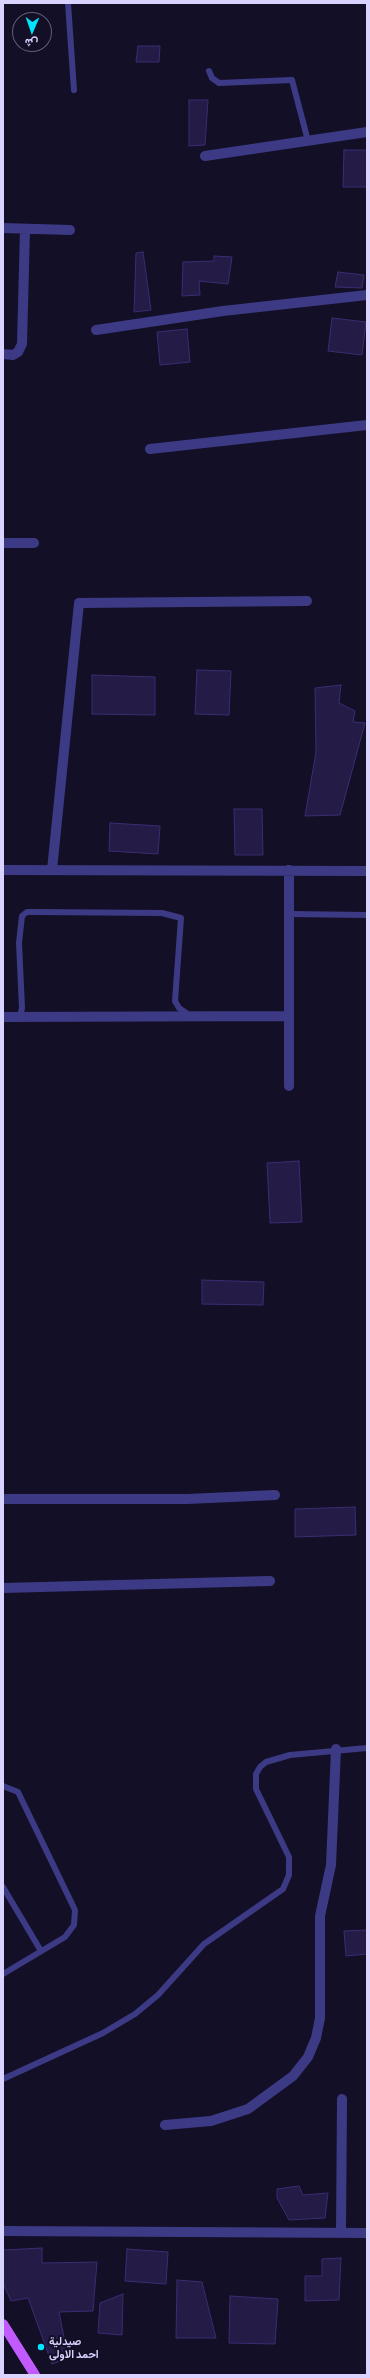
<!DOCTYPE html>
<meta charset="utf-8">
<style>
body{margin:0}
#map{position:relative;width:370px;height:2378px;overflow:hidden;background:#130f26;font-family:Commissioner,Vazirmatn,sans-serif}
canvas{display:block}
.frame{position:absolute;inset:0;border:4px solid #d9d4ff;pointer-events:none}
.north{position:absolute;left:12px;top:12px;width:40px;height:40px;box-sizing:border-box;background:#130f26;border:1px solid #625e7d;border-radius:50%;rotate:182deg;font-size:11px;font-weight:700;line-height:16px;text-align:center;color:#d9d4ff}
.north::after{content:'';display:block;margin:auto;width:14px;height:18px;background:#00e5ff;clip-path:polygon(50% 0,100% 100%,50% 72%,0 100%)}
</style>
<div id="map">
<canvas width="370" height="2378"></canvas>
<div class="frame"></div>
<div class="north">ش</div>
</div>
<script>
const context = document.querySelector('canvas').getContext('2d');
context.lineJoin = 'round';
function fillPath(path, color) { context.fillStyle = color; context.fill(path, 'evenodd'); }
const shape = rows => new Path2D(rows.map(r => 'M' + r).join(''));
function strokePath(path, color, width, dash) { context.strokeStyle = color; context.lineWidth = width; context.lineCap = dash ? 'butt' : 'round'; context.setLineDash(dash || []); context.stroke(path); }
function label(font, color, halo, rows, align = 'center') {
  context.font = font + ' Commissioner,Vazirmatn,sans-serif'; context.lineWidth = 4; context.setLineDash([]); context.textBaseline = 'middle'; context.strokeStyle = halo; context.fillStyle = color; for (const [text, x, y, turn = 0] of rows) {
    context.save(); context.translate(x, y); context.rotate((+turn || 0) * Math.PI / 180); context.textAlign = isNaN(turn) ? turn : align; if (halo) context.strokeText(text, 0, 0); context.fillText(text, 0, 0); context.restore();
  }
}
const building = shape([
 [138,46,160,46,159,62,136,62,138,46],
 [189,100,208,100,205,145,189,146,189,100],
 [344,150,367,150,367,187,343,187,344,150],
 [143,252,151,310,134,312,136,253,143,252],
 [214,256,232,257,228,284,199,281,200,295,182,296,183,262,214,261,214,256],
 [338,272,364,275,362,288,335,287,338,272],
 [332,318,366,322,362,355,328,351,332,318],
 [187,329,190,362,160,365,157,332,187,329],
 [197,670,231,671,229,715,195,714,197,670],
 [92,675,155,677,155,715,92,714,92,675],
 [341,685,339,703,355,711,353,722,365,723,340,815,305,816,316,752,315,688,341,685],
 [234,809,262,809,263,855,235,855,234,809],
 [110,823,160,826,158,854,109,851,110,823],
 [299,1161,302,1222,270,1223,267,1163,299,1161],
 [202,1280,264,1282,263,1305,202,1304,202,1280],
 [355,1507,356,1535,295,1537,295,1509,355,1507],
 [367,1930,367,1954,346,1956,344,1931,367,1930],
 [299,2186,303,2195,328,2193,325,2218,289,2220,277,2198,277,2189,299,2186],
 [42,2248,42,2263,97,2262,93,2311,59,2312,68,2358,52,2364,28,2298,11,2301,3,2283,3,2250,42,2248],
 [127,2249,168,2252,166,2284,125,2281,127,2249],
 [341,2258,339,2300,305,2301,305,2276,322,2276,322,2259,341,2258],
 [177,2280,202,2282,216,2338,176,2338,177,2280],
 [123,2294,122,2335,98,2333,100,2303,123,2294],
 [230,2296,278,2299,275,2344,229,2343,230,2296]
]);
fillPath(building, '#241b47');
strokePath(building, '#3b2d73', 1);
strokePath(shape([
 [68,3,74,90],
 [209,71,212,78,219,83,292,80,308,141],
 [289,914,367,915],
 [20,1017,22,1008,19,943,22,916,27,912,37,912,162,913,181,918,175,1001,179,1008,189,1015],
 [3,1786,18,1792,75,1910,74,1925,65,1937,3,1974],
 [3,1887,41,1951],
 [3,2079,103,2033,135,2014,158,1995,204,1944,283,1889,289,1875,289,1857,256,1789,256,1774,260,1767,266,1762,290,1755,367,1748]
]), '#3d3a85', 6);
strokePath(shape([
 [205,156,367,132],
 [3,228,70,230],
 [96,330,223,311,367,295],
 [3,354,13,355,18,352,22,344,25,229],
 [150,449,367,425],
 [3,543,34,543],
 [3,870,367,871],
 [52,870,79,603,307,601],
 [289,870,289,1086],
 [3,1017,289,1016],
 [3,1499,187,1499,275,1495],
 [3,1588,270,1581],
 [165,2125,211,2121,248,2109,293,2076,308,2057,316,2038,320,2018,320,1916,331,1865,336,1749],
 [3,2231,367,2233],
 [341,2232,342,2099]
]), '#3d3a85', 10);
strokePath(shape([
 [3,2324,35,2375]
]), '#c25bff', 10);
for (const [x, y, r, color] of [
 [41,2347,4,"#00e5ff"]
]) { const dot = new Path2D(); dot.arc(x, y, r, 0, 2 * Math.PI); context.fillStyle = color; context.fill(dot); strokePath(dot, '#130f26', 1.5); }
label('bold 11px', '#d9d4ff', '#130f26', [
 ["صيدلية",49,2341],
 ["احمد الاولى",49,2354]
], 'left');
</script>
